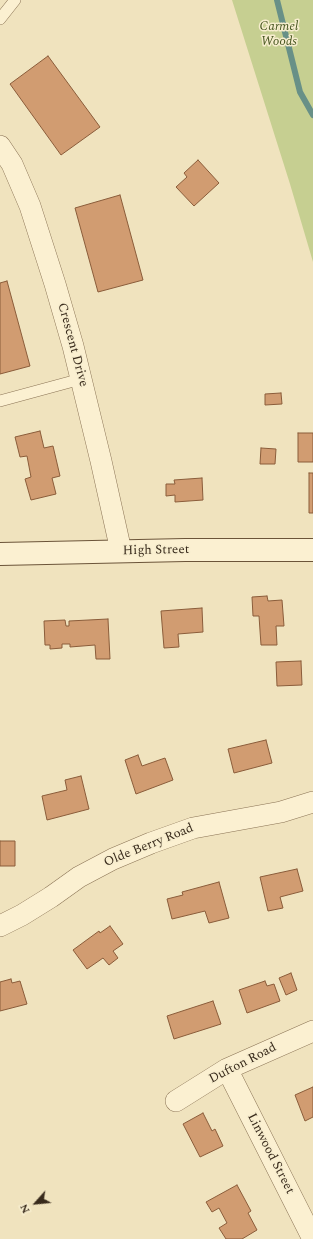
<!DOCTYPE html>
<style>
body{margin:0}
#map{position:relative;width:313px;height:1239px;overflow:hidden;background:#f0e3be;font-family:Spectral,serif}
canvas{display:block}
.north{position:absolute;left:16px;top:1183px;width:40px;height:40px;-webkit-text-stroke:3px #f7edce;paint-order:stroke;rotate:243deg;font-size:11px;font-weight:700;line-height:16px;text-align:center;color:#382a1b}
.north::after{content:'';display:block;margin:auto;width:14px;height:18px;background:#382a1b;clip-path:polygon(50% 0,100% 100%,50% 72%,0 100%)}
</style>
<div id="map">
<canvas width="313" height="1239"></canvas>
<div class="north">N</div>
</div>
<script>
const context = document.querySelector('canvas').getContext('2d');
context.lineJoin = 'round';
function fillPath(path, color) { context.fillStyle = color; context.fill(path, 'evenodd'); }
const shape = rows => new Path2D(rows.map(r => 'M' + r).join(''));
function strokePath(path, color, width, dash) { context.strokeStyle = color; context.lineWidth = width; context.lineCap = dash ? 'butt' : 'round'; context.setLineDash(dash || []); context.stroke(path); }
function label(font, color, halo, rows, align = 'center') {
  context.font = font + ' Spectral,serif'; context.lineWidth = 3; context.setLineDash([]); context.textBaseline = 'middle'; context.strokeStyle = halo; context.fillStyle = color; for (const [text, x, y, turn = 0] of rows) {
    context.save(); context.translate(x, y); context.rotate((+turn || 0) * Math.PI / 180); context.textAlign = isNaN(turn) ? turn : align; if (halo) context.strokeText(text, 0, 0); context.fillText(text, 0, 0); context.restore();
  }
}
fillPath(shape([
 [232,0,313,0,313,262,290,184]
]), '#c6cf91');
strokePath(shape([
 [277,0,300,92,313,115]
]), '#689087', 6);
const building = shape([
 [48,56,100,127,61,155,10,84,48,56],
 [198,160,219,183,194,206,176,187,187,177,184,173,198,160],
 [120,195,143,280,98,292,75,208,120,195],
 [7,281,30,366,0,374,0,283,7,281],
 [281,393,282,404,265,405,265,394,281,393],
 [40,431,44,448,53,446,60,476,52,478,56,494,31,500,25,479,31,477,27,456,20,457,15,437,40,431],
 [298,433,313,433,313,462,298,462,298,433],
 [261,448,276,449,275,464,260,464,261,448],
 [309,473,313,473,313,513,309,513,309,473],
 [202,478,203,500,175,502,175,495,166,496,166,484,175,484,174,480,202,478],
 [267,596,268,601,282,600,284,626,276,626,277,645,261,645,259,616,253,616,252,597,267,596],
 [202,608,203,632,178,634,179,647,164,648,161,611,202,608],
 [108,619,110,659,96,659,95,645,70,647,70,644,62,644,62,648,50,649,50,645,45,645,44,621,65,620,66,626,69,626,69,621,108,619],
 [301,661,302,685,277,686,276,662,301,661],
 [266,740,272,763,234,773,228,749,266,740],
 [138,755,142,766,165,758,173,780,136,794,125,760,138,755],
 [81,776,89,809,47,820,42,796,67,790,65,780,81,776],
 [0,841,15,841,15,866,0,866,0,841],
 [297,869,303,891,280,897,283,908,268,911,260,877,297,869],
 [219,882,229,918,209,923,205,911,172,919,167,899,183,895,182,892,219,882],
 [110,926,123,944,113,951,118,958,109,965,103,958,87,969,73,950,99,931,100,933,110,926],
 [291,973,297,990,286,995,279,978,291,973],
 [11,979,12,983,20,981,27,1004,0,1011,0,982,11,979],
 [265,981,267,986,274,984,280,1001,247,1013,239,990,265,981],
 [213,1001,221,1024,174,1039,167,1016,213,1001],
 [313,1087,313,1117,305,1121,295,1095,313,1087],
 [203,1113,212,1131,215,1129,223,1146,200,1157,183,1124,203,1113],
 [237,1185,251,1211,248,1213,257,1230,242,1239,226,1239,219,1228,227,1223,219,1208,212,1212,206,1202,237,1185]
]);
fillPath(building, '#d19c71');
strokePath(building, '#8a5c3a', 1);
const lane = shape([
 [0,19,15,0],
 [0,401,81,379]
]);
const street = shape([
 [0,146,12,164,30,206,55,284,73,346,101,461,121,551],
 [0,926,22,915,51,897,79,877,113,859,151,843,193,828,281,812,313,802],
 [227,1069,313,1239],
 [176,1101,227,1069,313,1031]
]);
const secondary = shape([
 [0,554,185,550,313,550]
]);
strokePath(lane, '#8a7355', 12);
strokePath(street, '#8a7355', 22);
strokePath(secondary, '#6b5439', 24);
strokePath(lane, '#fbf0d1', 11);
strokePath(street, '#fbf0d1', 21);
strokePath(secondary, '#fbf0d1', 22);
label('italic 13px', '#475620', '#f7edce', [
 ["Carmel",279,27],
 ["Woods",279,42]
]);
label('13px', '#382a1b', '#f7edce', [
 ["Crescent Drive",72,345,75],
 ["High Street",156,551,-1],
 ["Olde Berry Road",149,846,-22],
 ["Dufton Road",243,1064,-27],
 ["Linwood Street",270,1154,63]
]);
</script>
